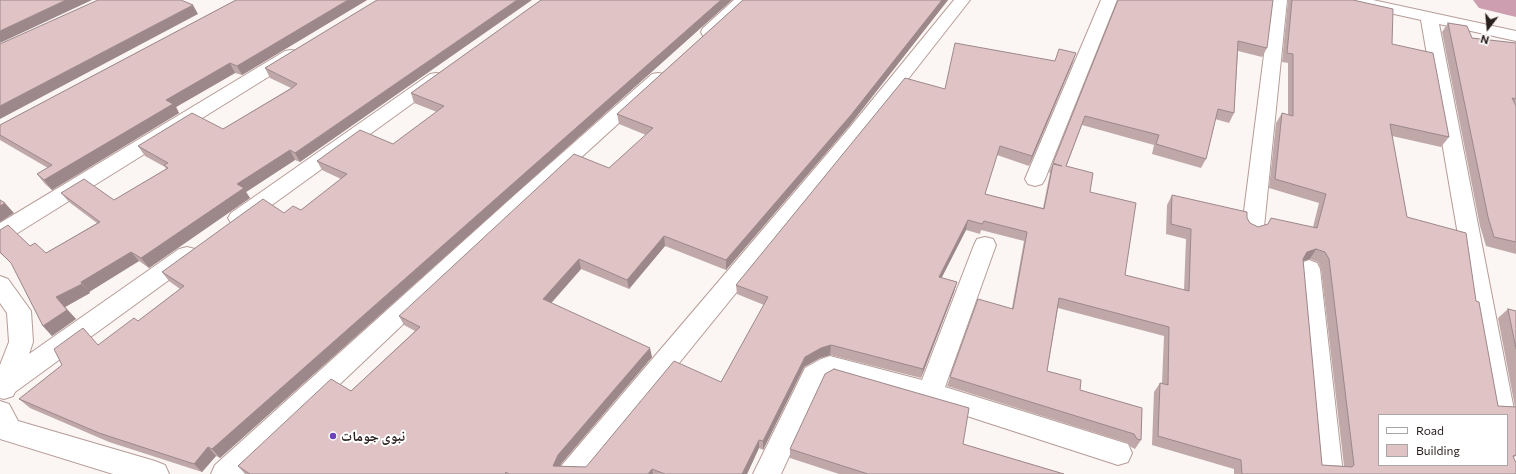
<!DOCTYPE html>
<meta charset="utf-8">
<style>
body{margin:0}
#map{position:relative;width:1516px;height:474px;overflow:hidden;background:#fbf5f4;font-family:Commissioner,sans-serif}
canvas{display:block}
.legend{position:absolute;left:1378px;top:414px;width:130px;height:52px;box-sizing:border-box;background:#fff;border:1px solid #a9a5a5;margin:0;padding:5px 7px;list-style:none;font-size:12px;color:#291f1d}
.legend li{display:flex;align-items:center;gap:8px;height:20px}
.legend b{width:20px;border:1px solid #a9a5a5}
.north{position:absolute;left:1468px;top:8px;width:40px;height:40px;-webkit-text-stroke:3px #fff;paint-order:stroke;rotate:196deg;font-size:11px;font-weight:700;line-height:16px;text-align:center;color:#291f1d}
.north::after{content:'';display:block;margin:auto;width:14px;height:18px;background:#291f1d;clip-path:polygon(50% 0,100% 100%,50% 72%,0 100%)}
</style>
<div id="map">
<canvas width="1516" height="474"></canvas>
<ul class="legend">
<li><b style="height:5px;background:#fff"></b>Road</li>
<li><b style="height:11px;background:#dfc3c5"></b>Building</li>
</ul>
<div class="north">N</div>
</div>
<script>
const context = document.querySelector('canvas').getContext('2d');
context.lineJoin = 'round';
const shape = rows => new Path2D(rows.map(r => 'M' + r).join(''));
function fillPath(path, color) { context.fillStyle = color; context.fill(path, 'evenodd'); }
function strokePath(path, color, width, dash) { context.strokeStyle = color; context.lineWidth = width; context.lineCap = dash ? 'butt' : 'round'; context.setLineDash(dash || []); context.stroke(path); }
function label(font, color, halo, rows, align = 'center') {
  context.font = font + ' Commissioner,"Noto Naskh Arabic",sans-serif'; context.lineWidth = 4; context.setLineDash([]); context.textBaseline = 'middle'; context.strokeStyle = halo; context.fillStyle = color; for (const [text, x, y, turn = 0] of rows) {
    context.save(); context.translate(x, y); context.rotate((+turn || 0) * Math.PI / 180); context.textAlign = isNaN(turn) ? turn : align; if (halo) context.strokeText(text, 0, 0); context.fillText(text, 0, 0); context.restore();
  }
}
fillPath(shape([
 [1473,0,1516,0,1516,17,1479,8,1473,0]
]), '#cd9db0');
const street = shape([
 [734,0,751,0,715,36,709,37,703,36,701,32,703,28,734,0],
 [954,0,970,0,865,134,589,474,558,474,562,465,851,126,954,0],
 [1101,0,1117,0,1045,179,1042,184,1035,186,1028,184,1025,179,1101,0],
 [1271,0,1287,0,1264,227,1261,232,1253,235,1245,232,1242,227,1271,0],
 [1343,0,1373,0,1516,31,1516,41,1439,24,1515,415,1512,422,1516,423,1516,474,1506,472,1503,465,1507,465,1507,415,1489,415,1421,20,1345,3,1343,0],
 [291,50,297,51,300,55,297,59,8,239,0,241,0,223,285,51,291,50],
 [436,73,442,74,445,78,442,82,247,223,239,226,231,223,228,218,231,213,430,74,436,73],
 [658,73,664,74,667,78,664,82,531,203,245,474,211,474,215,465,517,193,652,74,658,73],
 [985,237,993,239,996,245,945,387,1128,444,1132,453,1128,462,1118,465,930,404,833,377,823,383,781,474,753,474,805,368,821,359,830,356,922,380,974,245,977,239,985,237],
 [187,247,195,249,198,255,195,261,15,392,13,396,4,399,0,398,0,365,9,342,7,313,0,303,0,276,8,279,31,311,33,342,29,354,179,249,187,247],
 [1309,260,1317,263,1320,269,1343,474,1315,474,1298,269,1301,263,1309,260],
 [0,401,9,404,18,421,155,461,165,465,169,474,113,474,0,439,0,401]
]);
strokePath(street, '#b69c97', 2);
fillPath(street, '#fff');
fillPath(shape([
 [236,0,367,0,242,75,235,73,176,107,179,113,52,190,45,184,37,174,48,168,0,140,0,125],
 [377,0,300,162,295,160,246,192,250,198,149,268,139,261,89,292,90,293,65,307,76,319,52,336,43,326,12,264,0,253,0,230,30,246,46,253,97,223,69,202,61,193,114,200,166,169,165,167,145,156,138,146,223,129,291,88,270,78,265,68],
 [541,0,732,0,220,458,216,456,202,472,109,442,30,408,19,399,62,365,83,328,98,345,138,321,180,289,169,281,162,272,284,213,301,210,341,179,322,170,317,161,393,144,437,112,414,103,411,93],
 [743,0,948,0,850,125,726,270,665,246,629,289,581,269,551,303,652,357,561,464,560,466,586,467,721,382,764,305,737,294,736,285,945,89,1055,61,1073,62,1029,166,997,155,985,194,1043,208,1050,173,1049,172,1053,163,1118,0,1267,48,1262,57,1238,51,1234,113,1229,123,1215,119,1206,159,1201,168,1152,154,1154,145,1082,125,1066,167,1090,192,1125,275,1184,290,1186,239,1166,234,1167,205,1172,195,1247,218,1250,223,1258,227,1313,227,1319,203,1269,188,1276,123,1282,113,1288,115,1288,63,1282,62,1288,0,1353,0,1392,44,1449,137,1441,147,1392,136,1407,217,1476,301,1498,406,1515,407,1498,318,1508,309,1516,311,1516,456,1514,457,1516,474,1234,474,1234,469,1152,445,1154,392,1160,383,1162,383,1164,336,1058,308,1047,371,1080,390,1142,408,1141,440,1135,449,1131,447,1128,443,947,386,950,377,1012,308,1024,241,981,230,980,234,966,230,941,278,957,282,954,292,921,378,830,355,820,358,804,367,763,450,759,448,747,474,245,474,238,466,351,391,415,331,404,325,399,316,609,168,646,135,619,124,617,114],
 [1310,259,1318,262,1321,269,1344,466,1322,465,1303,261],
 [1448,23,1472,38,1516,43,1516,254,1486,246,1480,226,1442,32],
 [963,444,1064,474,839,474,790,458,790,449]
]), '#c0a8a9');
fillPath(shape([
 [66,0,92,0,0,43,0,31],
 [348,0,367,0,242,75,237,66],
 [517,0,532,0,300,162,295,153],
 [721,0,732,0,220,458,212,449],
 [942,0,948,0,850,125,726,270,726,260],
 [193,5,198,14,0,119,0,106],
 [1076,53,1073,62,1029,166,1032,156],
 [230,63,235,73,176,107,179,113,52,190,44,180,166,100],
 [290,150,295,160,246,192,250,198,149,268,141,258,237,184],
 [5,203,14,213,0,222,0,206],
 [968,220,966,230,937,287,939,277],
 [664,236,665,246,629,289,627,280],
 [1316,249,1310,259,1300,262,1307,252],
 [131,252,139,261,89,292,81,282],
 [579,259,581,269,546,309,543,299],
 [957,282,954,292,921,378,923,369],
 [82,284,90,293,65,307,76,319,52,336,43,326,56,297],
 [831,345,830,355,820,358,804,367,763,450,763,441,805,357,821,348],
 [650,348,652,357,561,464,557,474,553,466,558,455],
 [759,440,759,448,747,474,742,474],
 [208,447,216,456,202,472,194,464],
 [652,469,653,474,648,474]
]), '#9c888a');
const building = shape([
 [0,0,66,0,0,31,0,0],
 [98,0,181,0,193,5,0,106,0,44,98,0],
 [236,0,348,0,237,66,230,63,166,100,173,104,44,180,37,174,52,165,0,135,0,125,236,0],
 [377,0,517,0,295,153,290,150,237,184,244,188,141,258,131,252,81,282,82,284,56,297,67,310,43,326,11,263,0,252,0,230,8,225,30,246,35,243,46,253,100,222,61,193,84,179,114,200,168,168,164,165,168,163,138,146,192,113,223,129,292,88,297,84,265,68,377,0],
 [541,0,721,0,212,449,208,447,194,464,99,433,19,399,62,365,54,349,83,328,98,345,134,318,138,321,184,286,162,272,263,199,284,213,293,206,301,210,347,174,317,161,360,130,393,144,444,106,411,93,541,0],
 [743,0,942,0,851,115,726,260,664,236,627,280,579,259,543,299,650,348,558,455,553,466,586,467,674,361,721,382,768,297,736,285,905,78,945,89,955,43,1055,61,1059,49,1076,53,1032,156,1000,146,985,194,1044,209,1053,164,1062,166,1053,163,1118,0,1273,0,1267,48,1238,41,1234,113,1218,109,1206,159,1156,144,1159,135,1085,116,1066,166,1093,173,1090,192,1136,203,1125,275,1189,291,1191,229,1171,224,1172,195,1247,212,1247,218,1250,223,1258,227,1268,224,1271,218,1317,228,1326,194,1275,179,1282,113,1293,116,1293,54,1287,53,1292,0,1353,0,1393,9,1392,44,1433,53,1449,137,1390,124,1407,217,1466,233,1476,301,1479,302,1498,406,1516,407,1516,455,1513,456,1516,463,1516,474,1242,474,1241,460,1158,436,1160,383,1168,385,1169,327,1059,298,1047,371,1081,380,1080,390,1142,408,1141,440,1137,439,1134,434,950,377,978,299,1013,309,1027,232,984,221,982,224,968,220,939,277,957,282,923,369,831,345,821,348,805,357,763,441,759,440,742,474,665,474,652,469,648,474,509,474,506,472,505,474,250,474,238,466,331,379,351,391,420,327,399,316,574,154,609,168,653,128,617,114,743,0],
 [1316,249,1325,252,1329,259,1354,465,1352,467,1322,465,1303,259,1307,252,1316,249],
 [1379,415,1507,415,1507,465,1379,465,1379,415],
 [1448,23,1467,26,1472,38,1516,43,1516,99,1512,98,1516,106,1516,242,1494,237,1488,217,1448,23],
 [0,200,5,203,0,206,0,200],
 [1508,309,1516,311,1516,349,1508,309],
 [834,369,969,408,963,444,1064,474,868,474,790,449,825,374,834,369]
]);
fillPath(building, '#dfc3c5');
strokePath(building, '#9c888a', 1);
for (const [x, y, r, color] of [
 [333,436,4,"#6e43bb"]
]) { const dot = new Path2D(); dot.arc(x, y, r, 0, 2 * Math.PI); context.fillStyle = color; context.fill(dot); strokePath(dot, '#fff', 1.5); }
label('bold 14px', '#291f1d', '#fff', [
 ["نبوی جومات",341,436]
], 'left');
</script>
